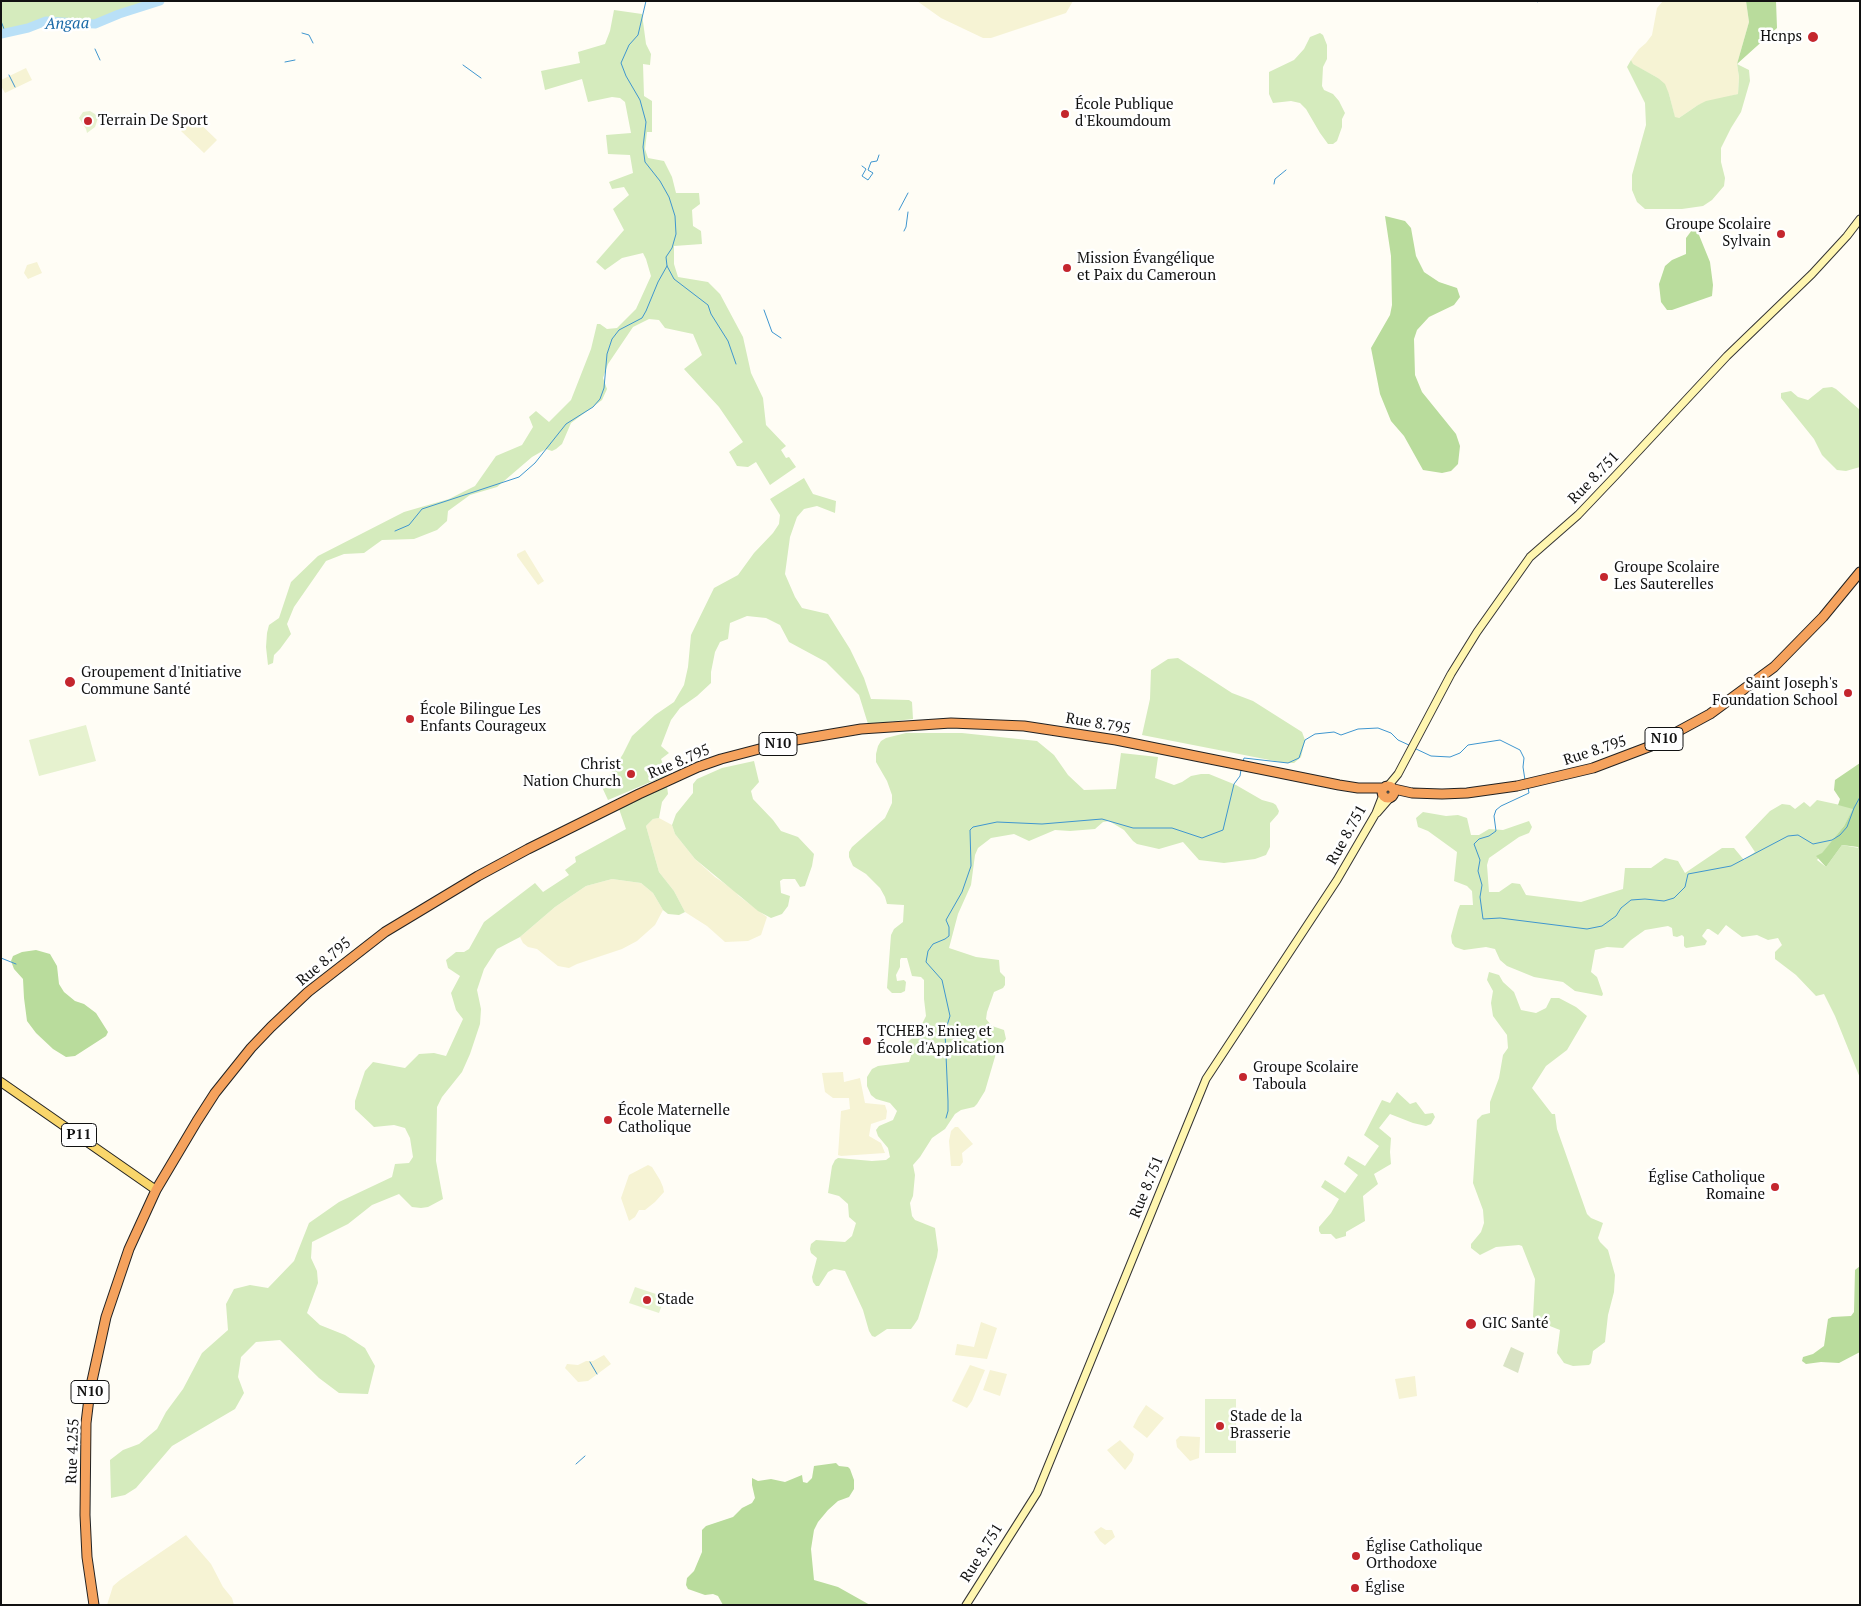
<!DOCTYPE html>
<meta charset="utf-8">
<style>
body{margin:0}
#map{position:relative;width:1861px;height:1606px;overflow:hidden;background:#fffdf5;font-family:"PT Serif",serif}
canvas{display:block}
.frame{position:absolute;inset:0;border:2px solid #111;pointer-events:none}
</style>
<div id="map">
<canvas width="1861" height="1606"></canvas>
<div class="frame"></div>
</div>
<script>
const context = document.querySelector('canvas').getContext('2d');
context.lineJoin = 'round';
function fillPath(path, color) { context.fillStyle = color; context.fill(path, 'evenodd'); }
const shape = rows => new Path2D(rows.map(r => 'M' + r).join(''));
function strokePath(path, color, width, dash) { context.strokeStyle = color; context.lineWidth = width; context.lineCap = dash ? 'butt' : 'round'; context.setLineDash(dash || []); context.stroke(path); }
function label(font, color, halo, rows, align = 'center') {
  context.font = font + ' "PT Serif",serif'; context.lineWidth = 5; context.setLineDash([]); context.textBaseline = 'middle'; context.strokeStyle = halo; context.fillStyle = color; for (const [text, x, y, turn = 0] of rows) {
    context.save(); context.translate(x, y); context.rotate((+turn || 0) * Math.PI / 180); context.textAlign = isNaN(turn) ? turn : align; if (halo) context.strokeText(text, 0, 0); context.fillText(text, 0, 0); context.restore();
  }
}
fillPath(shape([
 [917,1,1073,1,1066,13,991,38,983,38,941,18],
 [1663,1,1746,1,1749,22,1737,64,1739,77,1738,94,1698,105,1679,118,1675,118,1669,94,1658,78,1632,64,1631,60,1639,49,1646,43,1652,35,1657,8],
 [26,68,32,80,5,93,1,86,1,80],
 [193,117,217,140,204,153,181,131],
 [37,262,42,273,28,279,24,273,27,265],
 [525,550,544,581,538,585,517,556,517,554],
 [659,818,672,825,675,834,695,859,715,877,734,890,739,896,767,917,761,935,748,941,725,942,707,926,685,912,674,891,659,872,646,826,653,819],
 [612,879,641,883,653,893,663,910,655,925,637,941,622,949,577,964,569,968,558,966,537,949,528,947,523,943,520,937,555,907,586,886],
 [843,1072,844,1082,860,1078,865,1103,885,1105,887,1111,886,1119,871,1124,869,1136,881,1143,885,1153,841,1156,838,1155,841,1111,850,1109,849,1098,833,1098,825,1092,822,1073],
 [955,1127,958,1127,973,1144,962,1153,963,1162,960,1166,951,1166,949,1141,951,1131],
 [648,1165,652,1167,660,1180,663,1187,664,1192,655,1202,645,1210,639,1210,635,1217,629,1221,621,1198,629,1175],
 [981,1322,997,1328,987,1359,955,1355,957,1344,974,1347],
 [604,1355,611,1364,588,1381,578,1382,565,1368,567,1364,578,1365,586,1361,593,1361],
 [970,1365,985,1370,972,1401,967,1408,952,1401],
 [990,1370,1007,1374,1000,1396,983,1390],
 [1415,1376,1417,1396,1399,1399,1395,1379],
 [1146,1405,1164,1418,1147,1438,1133,1427,1138,1417],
 [1180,1436,1200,1437,1199,1458,1190,1461,1177,1447,1176,1440],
 [1120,1440,1134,1454,1132,1461,1125,1470,1107,1450],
 [1101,1527,1106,1530,1112,1530,1115,1537,1105,1545,1100,1541,1094,1532],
 [186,1535,211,1564,223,1587,232,1598,234,1605,107,1605,113,1586,120,1580]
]), '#f6f3d4');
fillPath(shape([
 [1,1,160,1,119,13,95,24,46,21,28,28,1,34],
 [614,10,642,14,646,44,651,54,650,65,643,64,644,96,652,101,652,132,647,132,645,149,648,158,664,161,672,177,676,193,699,193,700,204,692,210,693,226,701,231,702,244,674,246,674,264,678,277,708,282,720,294,743,337,751,373,763,398,766,425,786,446,781,450,786,458,789,457,796,467,770,485,756,462,748,467,737,466,729,452,743,442,719,407,684,369,702,355,693,334,665,328,659,320,649,319,633,327,608,364,603,378,607,389,602,400,571,423,562,444,556,449,552,451,546,449,532,457,497,487,470,495,448,511,447,521,437,530,414,539,382,540,364,553,344,554,326,561,294,607,287,624,291,634,280,649,274,655,273,663,268,665,266,647,267,633,269,625,279,618,291,582,318,556,404,512,449,499,475,486,496,456,522,445,533,427,529,417,536,411,549,422,571,400,591,349,597,324,600,324,607,329,617,328,636,309,651,276,646,259,643,253,622,258,605,270,596,262,624,230,613,209,629,195,624,187,612,189,609,182,633,173,630,155,608,154,606,135,631,133,625,102,620,98,612,97,588,102,582,79,545,90,541,71,580,63,578,52,605,44,610,31],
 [1320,33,1323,35,1327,45,1327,59,1323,67,1322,86,1324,90,1333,94,1339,101,1345,113,1342,119,1342,127,1337,141,1333,144,1328,144,1320,133,1306,109,1300,103,1291,101,1273,103,1269,94,1269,72,1294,60,1304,49,1310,37],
 [1631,60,1633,64,1658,78,1665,84,1669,94,1675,117,1679,118,1698,105,1706,101,1738,94,1739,77,1737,64,1749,70,1750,81,1741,112,1731,128,1721,148,1721,162,1725,178,1724,186,1712,200,1703,206,1682,209,1645,209,1637,202,1632,190,1632,175,1646,125,1645,103,1627,67],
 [1832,387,1836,389,1860,410,1860,467,1846,471,1837,470,1822,455,1814,439,1781,398,1781,393,1791,391,1798,397,1808,400,1823,388],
 [804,478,813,494,836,501,835,513,817,506,804,509,797,517,790,537,785,574,795,597,802,608,828,614,850,649,864,678,871,699,909,700,912,702,913,719,868,724,859,695,826,662,789,642,780,625,766,618,747,616,730,623,728,639,720,642,715,652,711,672,711,683,697,696,680,708,671,720,661,746,669,753,661,759,667,775,608,800,602,787,623,754,632,736,655,715,674,702,684,685,688,667,691,635,714,588,738,575,754,553,773,533,779,524,780,515,770,499],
 [1178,658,1232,693,1253,701,1302,732,1305,740,1301,757,1294,763,1285,763,1142,735,1150,699,1151,670,1168,659],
 [906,733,962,733,1037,741,1054,755,1068,775,1084,790,1116,789,1121,753,1158,757,1155,778,1174,785,1182,782,1191,776,1201,774,1209,774,1236,785,1262,800,1273,803,1276,805,1279,811,1278,814,1270,823,1270,847,1266,855,1255,859,1224,863,1199,860,1183,842,1159,849,1137,844,1133,841,1124,830,1109,821,1103,822,1095,829,1070,831,1055,830,1029,841,1014,834,991,838,978,848,975,855,971,885,958,914,949,948,976,957,999,960,1000,972,1005,977,1005,985,1003,988,994,992,987,1012,986,1019,992,1026,1004,1030,1006,1039,997,1050,985,1091,977,1104,974,1107,961,1110,955,1114,945,1129,932,1138,920,1157,913,1165,915,1175,913,1196,910,1203,912,1216,915,1220,935,1228,938,1250,937,1257,918,1319,914,1325,911,1329,887,1329,875,1337,872,1336,869,1331,863,1310,845,1271,834,1269,828,1272,819,1286,816,1286,813,1282,812,1277,817,1258,811,1253,810,1249,811,1244,816,1240,845,1242,852,1236,856,1223,849,1217,848,1204,839,1196,828,1193,832,1166,835,1160,838,1158,872,1161,886,1160,890,1157,888,1148,878,1136,876,1130,879,1126,893,1120,897,1111,890,1103,876,1099,871,1095,867,1086,867,1077,872,1069,878,1066,909,1062,911,1056,908,1042,918,1032,926,1016,924,999,924,980,921,977,912,976,907,958,901,958,900,960,900,967,896,975,897,981,904,980,906,982,905,991,901,993,892,993,887,988,891,935,894,929,903,922,904,905,887,904,885,897,880,888,866,874,853,866,849,857,849,852,852,847,885,818,892,803,892,795,887,781,876,762,876,754,878,746,881,741,886,738],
 [754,761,759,782,751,791,753,799,773,820,781,831,798,837,814,854,812,866,805,886,800,887,795,879,783,879,780,881,781,893,790,896,788,906,782,914,771,918,758,911,695,859,675,834,672,825,676,814,693,793,693,784,697,779,722,768],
 [667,786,668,794,662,802,659,818,653,819,646,826,659,872,674,891,685,912,679,915,668,914,663,910,653,893,641,883,612,879,586,886,555,907,520,937,497,949,484,969,477,990,481,1009,480,1024,470,1054,462,1072,442,1097,437,1107,436,1161,443,1199,428,1207,421,1208,412,1207,399,1194,372,1205,348,1224,312,1242,311,1258,317,1271,318,1283,307,1313,320,1325,345,1335,365,1348,375,1366,368,1394,339,1393,319,1378,280,1340,256,1342,241,1357,238,1377,244,1393,235,1409,172,1446,136,1488,125,1495,111,1498,110,1460,123,1450,139,1444,157,1429,166,1412,183,1389,202,1353,228,1330,226,1304,234,1289,250,1285,268,1288,294,1261,309,1223,339,1202,392,1177,395,1164,409,1163,413,1157,410,1138,405,1128,394,1125,374,1127,355,1109,355,1101,365,1071,373,1062,405,1068,419,1054,434,1053,446,1056,463,1019,456,1010,451,993,460,976,448,968,446,960,456,952,464,952,469,949,484,922,535,883,543,892,569,875,565,870,576,862,575,857,626,829,619,809],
 [1817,800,1854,808,1844,826,1817,860,1826,867,1842,845,1859,848,1860,1078,1835,1016,1824,994,1816,996,1796,975,1775,959,1775,952,1782,945,1778,938,1768,940,1757,935,1742,937,1726,925,1718,935,1709,929,1707,929,1702,936,1707,941,1705,945,1686,948,1684,946,1684,937,1682,935,1677,937,1673,936,1672,928,1668,926,1645,930,1631,940,1623,948,1607,947,1595,950,1591,972,1597,977,1603,994,1602,996,1575,991,1563,982,1534,977,1507,966,1500,960,1495,949,1486,947,1464,950,1455,947,1452,943,1451,936,1458,910,1460,905,1473,905,1472,891,1467,886,1454,881,1457,852,1428,831,1418,827,1416,818,1423,812,1446,816,1458,815,1467,818,1471,835,1479,835,1489,829,1503,830,1529,821,1532,827,1529,833,1519,837,1489,858,1487,865,1489,892,1499,892,1512,883,1520,884,1526,895,1581,902,1623,889,1625,868,1651,868,1665,858,1678,861,1685,873,1722,848,1734,848,1744,860,1755,852,1745,837,1770,811,1782,804,1790,805,1795,809,1804,802,1810,807],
 [1489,972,1499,975,1503,982,1514,992,1521,1010,1536,1013,1546,1008,1551,998,1559,998,1576,1007,1587,1016,1567,1050,1546,1066,1532,1088,1552,1114,1555,1114,1557,1129,1587,1214,1591,1218,1603,1223,1598,1238,1600,1242,1608,1250,1615,1275,1614,1292,1608,1315,1605,1342,1593,1351,1591,1363,1589,1365,1573,1366,1564,1363,1557,1353,1560,1330,1537,1321,1533,1317,1535,1279,1522,1246,1519,1245,1496,1247,1480,1255,1471,1248,1471,1244,1481,1232,1484,1223,1483,1210,1473,1183,1477,1120,1482,1115,1490,1113,1490,1102,1499,1078,1503,1055,1508,1048,1507,1035,1493,1016,1491,1003,1493,991,1487,980],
 [1397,1092,1410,1104,1416,1102,1425,1114,1433,1113,1435,1117,1431,1124,1426,1126,1413,1123,1390,1114,1379,1128,1391,1138,1390,1152,1391,1164,1374,1174,1378,1184,1363,1196,1365,1221,1346,1232,1346,1236,1336,1239,1331,1234,1321,1234,1319,1231,1319,1227,1331,1213,1339,1199,1321,1187,1325,1180,1345,1193,1358,1175,1344,1164,1348,1156,1365,1166,1379,1146,1364,1135,1382,1100,1390,1103]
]), '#d5ebbd');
fillPath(shape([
 [1746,1,1776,1,1777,28,1737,64,1749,22],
 [1385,216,1405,221,1411,228,1416,256,1424,272,1439,282,1457,288,1460,297,1454,305,1429,317,1417,330,1414,339,1415,375,1422,392,1456,434,1460,446,1458,464,1451,471,1442,473,1423,470,1404,436,1391,421,1380,394,1371,348,1390,315,1392,305,1391,256],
 [1692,230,1697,231,1699,235,1710,262,1713,285,1712,296,1672,310,1667,310,1661,302,1659,284,1665,266,1672,260,1686,254,1686,238],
 [1860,763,1860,851,1858,847,1842,845,1826,867,1816,856,1822,853,1844,826,1853,809,1838,805,1840,799,1834,790,1835,780],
 [36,950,50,954,57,966,59,984,64,992,75,1001,84,1004,96,1013,108,1032,106,1036,75,1056,66,1057,53,1049,36,1033,27,1021,24,998,23,979,14,969,11,961,13,956,22,952],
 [1860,1266,1860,1352,1839,1363,1821,1362,1806,1364,1802,1361,1803,1357,1813,1354,1824,1346,1828,1319,1832,1317,1851,1316,1854,1312,1855,1270],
 [836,1463,839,1466,848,1467,850,1469,854,1480,854,1489,849,1497,838,1501,828,1510,818,1522,814,1530,811,1549,814,1580,838,1587,870,1605,723,1605,718,1596,713,1594,705,1595,688,1589,686,1585,687,1578,694,1571,702,1552,702,1530,706,1526,733,1517,742,1508,752,1503,755,1498,752,1485,752,1478,758,1481,771,1479,785,1482,802,1475,803,1482,807,1483,812,1478,814,1466]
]), '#b9dc9c');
fillPath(shape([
 [1511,1347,1524,1353,1518,1373,1503,1366]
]), '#d9e3c4');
fillPath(shape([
 [90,111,95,114,98,118,95,127,87,133,86,129,79,118,83,112],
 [86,725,96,761,39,776,29,740],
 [635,1287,665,1297,659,1313,629,1303],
 [1205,1399,1236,1399,1236,1453,1205,1453]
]), '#e6f2cf');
strokePath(shape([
 [646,1,638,35,629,45,621,63,626,76,640,100,646,122,643,147,645,162,660,181,669,197,675,216,676,234,672,248,666,257,667,266,674,279,708,305,711,314,728,341,736,364],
 [1538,2,1539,1],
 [1,21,4,29],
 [302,33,309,35,313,43],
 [95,49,100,60],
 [285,62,295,60],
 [463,65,481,78],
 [9,75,15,87],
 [862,166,866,169,862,176,868,180,873,173,868,170,871,162,877,161,879,155],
 [1274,184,1275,179,1286,170],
 [899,210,908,193],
 [904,231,906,227,908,212],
 [764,310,772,332,781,338],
 [395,531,409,525,422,509,519,477,535,463,566,424,593,407,600,399,604,388,607,354,612,339,619,330,642,318,646,311,658,282,667,266],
 [1414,748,1431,756,1450,757,1460,753,1468,745,1500,740,1520,750,1524,758,1523,767,1525,780],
 [1243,762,1244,758,1288,763,1299,758,1305,740,1315,734,1334,732,1341,735,1358,729,1378,728,1391,733,1398,740,1411,746],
 [1528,788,1529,793,1501,806,1496,810,1494,816,1496,831,1489,836,1479,839,1474,844,1480,860,1478,871,1482,885,1480,897,1483,919,1500,918,1587,929,1602,926,1616,916,1621,908,1631,900,1645,899,1664,901,1674,898,1685,887,1688,874,1731,866,1788,836,1798,835,1813,844,1832,840,1840,835,1847,827,1854,808,1860,797],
 [1,958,16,964],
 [946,1118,948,1111,948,1101,945,1032,950,1016,942,980,926,962,928,951,933,944,945,939,949,936,949,927,946,920,962,892,971,866,970,830,973,827,997,822,1042,824,1102,819,1133,828,1172,828,1202,838,1223,830,1234,784,1240,776,1241,770],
 [590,1362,597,1374],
 [576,1464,585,1456]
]), '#3f96cf', 1);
strokePath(shape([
 [1,34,28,28,46,21,95,24,119,14,160,1]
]), '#b9e0f7', 9);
const secondary = shape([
 [1388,786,1398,774,1451,674,1477,632,1530,557,1578,515,1617,474,1727,356,1812,274,1847,236,1860,219],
 [1377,813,1390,798],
 [966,1605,1037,1493,1206,1079,1337,880,1376,813,1383,795]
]);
const primary = shape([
 [1,1082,156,1190]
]);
const highway = shape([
 '1382 792a6 6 0 1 1 12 0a6 6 0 1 1-12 0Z',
 [1394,789,1412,793,1442,794,1467,793,1517,786,1593,768,1651,746,1710,714,1774,667,1823,617,1860,572],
 [94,1605,87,1557,85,1515,86,1423,90,1390,106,1317,129,1249,156,1190,197,1121,215,1093,251,1048,271,1027,308,992,385,932,478,876,528,849,639,794,698,767,721,759,790,741,861,729,951,723,1024,726,1116,740,1339,785,1358,788,1383,788]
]);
strokePath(secondary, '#333', 9);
strokePath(primary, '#222', 10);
strokePath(highway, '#222', 11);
strokePath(secondary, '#fff6b0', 7);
strokePath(primary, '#f9d66b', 8);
strokePath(highway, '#f5a25d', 9);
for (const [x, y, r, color] of [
 [1813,37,6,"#c4262e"],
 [1065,114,5,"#c4262e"],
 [88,121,5,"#c4262e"],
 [1781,234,5,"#c4262e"],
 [1067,268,5,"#c4262e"],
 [1604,577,5,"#c4262e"],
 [70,682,6,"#c4262e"],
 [1848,693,5,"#c4262e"],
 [410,719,5,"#c4262e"],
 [631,774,5,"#c4262e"],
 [867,1041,5,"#c4262e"],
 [1243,1077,5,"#c4262e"],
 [608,1120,5,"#c4262e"],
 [1775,1187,5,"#c4262e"],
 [647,1300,5,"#c4262e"],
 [1471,1324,6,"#c4262e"],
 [1220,1426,5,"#c4262e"],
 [1356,1556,5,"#c4262e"],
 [1355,1588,5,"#c4262e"]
]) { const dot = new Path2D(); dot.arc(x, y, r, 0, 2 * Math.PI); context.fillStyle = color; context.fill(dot); strokePath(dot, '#fff', 2); }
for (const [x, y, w] of [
 [1664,739,38],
 [778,744,38],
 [79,1135,35],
 [90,1392,38]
]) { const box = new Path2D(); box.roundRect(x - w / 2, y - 11.5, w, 23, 4); context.fillStyle = '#fff'; context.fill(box); strokePath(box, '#111', 1); }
label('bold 14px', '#111', null, [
 ["N10",1664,739],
 ["N10",778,744],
 ["P11",79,1135],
 ["N10",90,1392]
]);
label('15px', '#111', '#fff', [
 ["Hcnps",1802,37,"right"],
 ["École Publique",1075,105],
 ["d'Ekoumdoum",1075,122],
 ["Terrain De Sport",98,121],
 ["Groupe Scolaire",1771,225,"right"],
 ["Sylvain",1771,242,"right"],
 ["Mission Évangélique",1077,259],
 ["et Paix du Cameroun",1077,276],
 ["Groupe Scolaire",1614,568],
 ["Les Sauterelles",1614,585],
 ["Groupement d'Initiative",81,673],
 ["Commune Santé",81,690],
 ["Saint Joseph's",1838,684,"right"],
 ["Foundation School",1838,701,"right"],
 ["École Bilingue Les",420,710],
 ["Enfants Courageux",420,727],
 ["Christ",621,765,"right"],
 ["Nation Church",621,782,"right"],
 ["TCHEB's Enieg et",877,1032],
 ["École d'Application",877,1049],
 ["Groupe Scolaire",1253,1068],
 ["Taboula",1253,1085],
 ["École Maternelle",618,1111],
 ["Catholique",618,1128],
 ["Église Catholique",1765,1178,"right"],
 ["Romaine",1765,1195,"right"],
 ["Stade",657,1300],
 ["GIC Santé",1482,1324],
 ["Stade de la",1230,1417],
 ["Brasserie",1230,1434],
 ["Église Catholique",1366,1547],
 ["Orthodoxe",1366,1564],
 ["Église",1365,1588]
], 'left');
label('15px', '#111', '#fff', [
 ["Rue 8.751",1594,478,-46],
 ["Rue 8.795",1098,724,10],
 ["Rue 8.795",1595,751,-18],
 ["Rue 8.795",679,762,-23],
 ["Rue 8.751",1347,835,-61],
 ["Rue 8.795",324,962,-40],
 ["Rue 8.751",1147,1187,-68],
 ["Rue 4.255",73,1451,-88],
 ["Rue 8.751",982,1553,-58]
]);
label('italic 16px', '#1768a6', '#fff', [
 ["Angaa",67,24,-1]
]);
</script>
